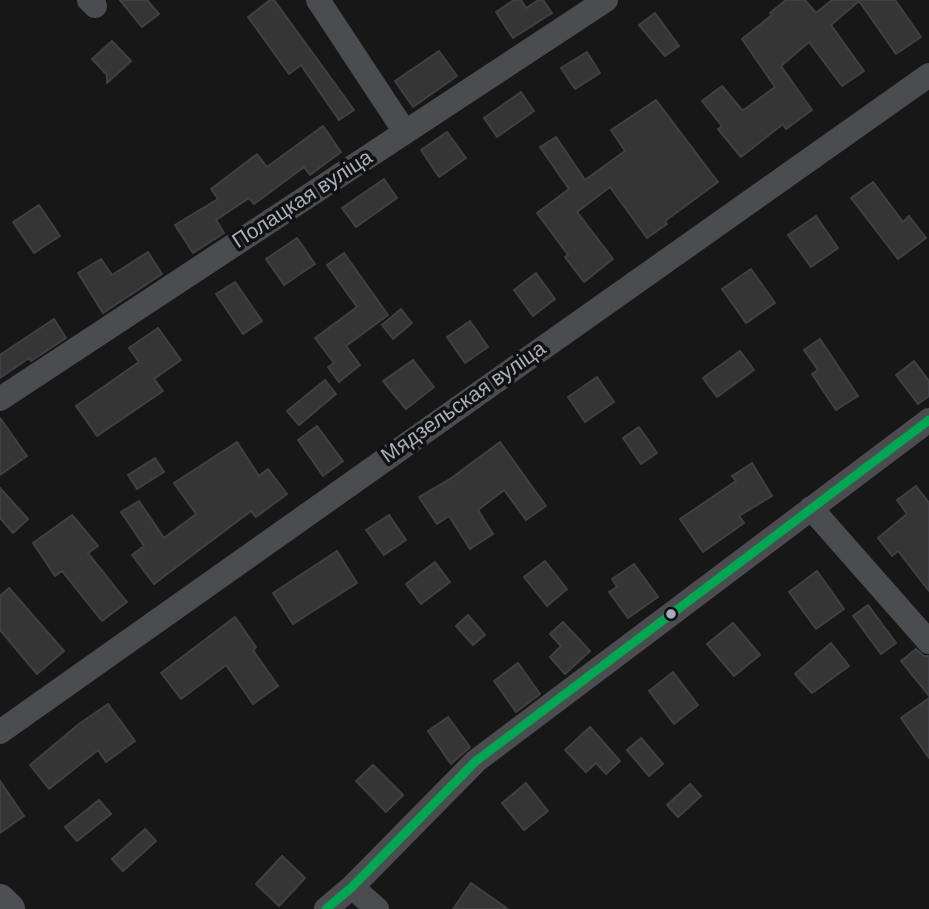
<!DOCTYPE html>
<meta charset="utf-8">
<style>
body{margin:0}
canvas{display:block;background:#171717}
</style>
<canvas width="929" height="909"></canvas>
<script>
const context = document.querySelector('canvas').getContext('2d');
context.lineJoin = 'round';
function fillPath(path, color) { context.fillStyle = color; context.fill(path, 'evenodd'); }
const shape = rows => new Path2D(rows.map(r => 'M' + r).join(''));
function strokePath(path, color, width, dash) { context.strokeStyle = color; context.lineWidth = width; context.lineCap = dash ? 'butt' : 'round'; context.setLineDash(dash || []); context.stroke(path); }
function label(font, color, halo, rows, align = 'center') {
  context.font = font + ' "DM Sans",sans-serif'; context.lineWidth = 7; context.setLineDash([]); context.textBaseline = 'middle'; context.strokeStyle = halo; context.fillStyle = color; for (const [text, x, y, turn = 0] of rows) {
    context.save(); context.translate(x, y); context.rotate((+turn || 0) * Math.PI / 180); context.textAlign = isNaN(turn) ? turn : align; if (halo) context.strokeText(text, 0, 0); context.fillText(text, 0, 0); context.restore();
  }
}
const building = shape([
 [120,0,147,0,159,14,142,27,120,0],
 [270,0,274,0,354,110,339,120,301,65,289,74,248,17,270,0],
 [514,0,521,0,526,8,539,0,543,0,552,13,513,38,496,12,514,0],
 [786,0,805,0,816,13,832,0,895,0,921,37,896,54,859,1,831,25,864,71,842,86,809,42,781,66,812,110,786,129,783,124,741,157,718,129,722,126,702,101,722,86,742,110,745,109,775,87,742,39,772,15,770,13,786,0],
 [655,13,679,46,665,56,639,25,655,13],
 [112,41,131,61,107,83,107,75,92,59,112,41],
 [439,51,457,76,413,107,395,81,439,51],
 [587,52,600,73,575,89,561,68,587,52],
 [521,92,534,111,497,137,484,118,521,92],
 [656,100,718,182,665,221,667,224,647,238,610,187,577,212,613,259,584,282,565,257,568,255,537,213,569,189,540,147,556,137,585,180,625,151,611,130,656,100],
 [323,126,341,152,310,175,304,167,254,204,249,198,216,220,224,233,193,253,175,225,218,199,211,189,257,154,267,167,323,126],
 [447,132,466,158,439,177,421,150,447,132],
 [384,179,397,198,356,227,342,208,384,179],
 [873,182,903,222,909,216,926,238,898,259,851,198,873,182],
 [39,205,60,236,34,253,13,222,39,205],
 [816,216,838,248,811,267,788,235,816,216],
 [297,238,315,264,284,285,266,259,297,238],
 [148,252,162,274,103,313,78,273,101,259,112,275,148,252],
 [344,253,388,315,346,346,360,365,339,382,328,367,334,363,315,338,357,307,327,265,344,253],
 [751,269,775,303,746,323,722,289,751,269],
 [536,273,555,299,533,316,514,290,536,273],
 [235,282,262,321,243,334,216,294,235,282],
 [401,309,412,323,393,339,382,325,401,309],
 [54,319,66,338,31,361,29,358,0,378,0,355,54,319],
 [470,321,488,347,465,363,447,337,470,321],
 [158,328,181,360,154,379,163,391,97,436,76,406,139,362,129,348,158,328],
 [820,339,858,396,836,410,812,374,818,370,804,350,820,339],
 [740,351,754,370,717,397,703,378,740,351],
 [413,360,434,387,406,409,383,381,413,360],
 [914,361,929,381,929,396,918,404,896,375,914,361],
 [597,377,614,402,585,422,568,397,597,377],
 [325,380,336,394,299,425,287,411,325,380],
 [0,418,27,456,0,475,0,418],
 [317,426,343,461,323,476,298,440,317,426],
 [639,427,657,453,641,464,623,438,639,427],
 [237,442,259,476,268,469,287,494,256,517,251,511,154,584,132,555,144,546,121,512,139,501,164,538,196,514,174,483,237,442],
 [500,442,546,506,526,520,504,490,478,510,493,534,470,549,449,516,437,524,419,497,450,479,500,442],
 [155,458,164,472,137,489,128,475,155,458],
 [752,463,772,496,739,516,744,523,703,552,680,519,736,481,732,476,752,463],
 [916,486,929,503,929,591,898,551,892,556,878,538,907,514,897,500,916,486],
 [0,488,28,519,13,533,0,518,0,488],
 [72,515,98,546,88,553,127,602,102,621,62,571,55,576,33,543,72,515],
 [389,515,406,540,384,555,366,530,389,515],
 [337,551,357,583,293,624,273,593,337,551],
 [545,561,567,589,547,606,524,577,545,561],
 [435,562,450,582,421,604,406,584,435,562],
 [634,564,658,597,628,618,609,592,617,587,612,579,634,564],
 [817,571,844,609,816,629,789,592,817,571],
 [9,588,64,651,37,674,0,630,0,596,9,588],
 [868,605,896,643,881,654,853,616,868,605],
 [468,615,485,635,473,645,456,626,468,615],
 [235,617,256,647,253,650,278,686,253,704,226,665,181,699,161,673,235,617],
 [563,622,590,651,565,674,550,657,561,646,550,634,563,622],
 [733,623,760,655,734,676,707,644,733,623],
 [831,643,849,666,812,693,795,674,831,643],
 [916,649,924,656,929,656,929,696,901,661,916,649],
 [518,663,540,694,516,712,494,681,518,663],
 [673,672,698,705,674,724,649,691,673,672],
 [929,698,929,758,901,718,929,698],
 [108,704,135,741,106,762,98,750,49,789,30,765,79,724,108,704],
 [448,717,470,747,451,764,428,731,448,717],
 [590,727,620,761,606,774,596,763,586,772,565,750,590,727],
 [641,738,663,764,649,776,627,750,641,738],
 [373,765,403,795,386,812,356,781,373,765],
 [0,781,24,816,0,833,0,781],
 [526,783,548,811,524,830,502,803,526,783],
 [690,784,701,796,678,817,667,805,690,784],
 [99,800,111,814,77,841,65,827,99,800],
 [145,829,156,841,123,871,112,859,145,829],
 [282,856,305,878,279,906,256,884,282,856],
 [471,883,508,909,453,909,471,883]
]);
fillPath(building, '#353536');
strokePath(building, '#3f4043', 2);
strokePath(shape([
 [89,0,95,6],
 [318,0,405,132],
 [0,399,606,0],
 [811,508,929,642],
 [0,732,929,75],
 [352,887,377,909],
 [326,909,352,887,476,761,929,420]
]), '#4b4c50', 24);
strokePath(shape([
 [0,900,9,909]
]), '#4d4f52', 32);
strokePath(shape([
 [326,909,352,887,476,761,929,420]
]), '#00a651', 9);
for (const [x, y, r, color] of [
 [671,614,6,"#a8adb8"]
]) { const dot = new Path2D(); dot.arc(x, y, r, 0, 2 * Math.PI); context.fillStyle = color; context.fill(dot); strokePath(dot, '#111113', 2.5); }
label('21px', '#a8adb8', '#111113', [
 ["Полацкая вуліца",303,200,-33],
 ["Мядзельская вуліца",464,403,-35]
]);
</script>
